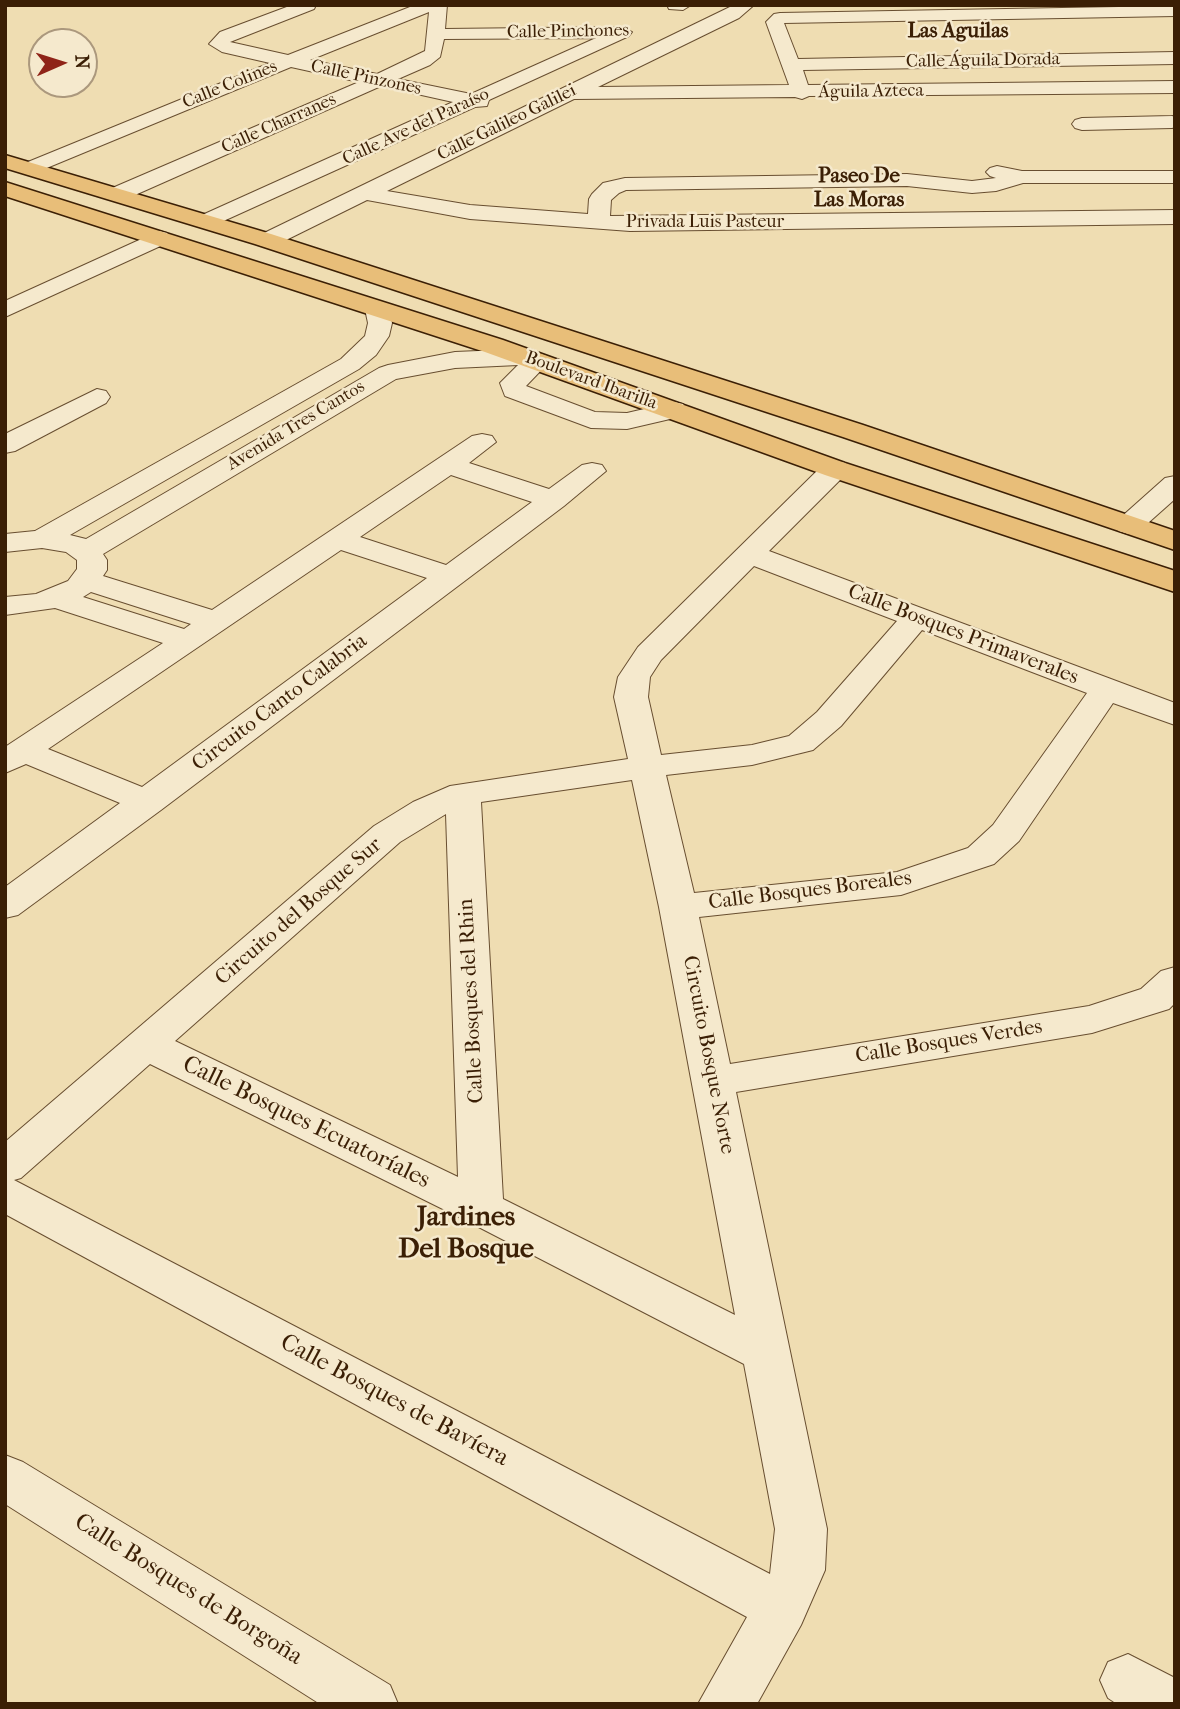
<!DOCTYPE html>
<meta charset="utf-8">
<style>
body{margin:0}
#map{position:relative;width:1180px;height:1709px;overflow:hidden;background:#efddb2;font-family:"IM FELL French Canon",serif}
canvas{display:block}
.frame{position:absolute;inset:0;border:7px solid #3b1f05;pointer-events:none}
.north{position:absolute;left:28px;top:28px;width:70px;height:70px;box-sizing:border-box;background:#f5e9cd;border:2px solid #ab987d;border-radius:50%;rotate:87deg;font-size:19px;font-weight:700;line-height:28px;text-align:center;color:#3b1f05}
.north::after{content:'';display:block;margin:auto;width:24px;height:32px;background:#8f2418;clip-path:polygon(50% 0,100% 100%,50% 72%,0 100%)}
</style>
<div id="map">
<canvas width="1180" height="1709"></canvas>
<div class="frame"></div>
<div class="north">N</div>
</div>
<script>
const context = document.querySelector('canvas').getContext('2d');
context.lineJoin = 'round';
const shape = rows => new Path2D(rows.map(r => 'M' + r).join(''));
function strokePath(path, color, width, dash) { context.strokeStyle = color; context.lineWidth = width; context.lineCap = dash ? 'butt' : 'round'; context.setLineDash(dash || []); context.stroke(path); }
function fillPath(path, color) { context.fillStyle = color; context.fill(path, 'evenodd'); }
function label(font, color, halo, rows, align = 'center') {
  context.font = font + ' "IM FELL French Canon",serif'; context.lineWidth = 5; context.setLineDash([]); context.textBaseline = 'middle'; context.strokeStyle = halo; context.fillStyle = color; for (const [text, x, y, turn = 0] of rows) {
    context.save(); context.translate(x, y); context.rotate((+turn || 0) * Math.PI / 180); context.textAlign = isNaN(turn) ? turn : align; if (halo) context.strokeText(text, 0, 0); context.fillText(text, 0, 0); context.restore();
  }
}
const minor = shape([
 [292,5,316,5,314,9,230,42,288,55,415,5,447,5,445,29,623,27,632,32,629,36,489,100,487,106,475,107,208,228,200,226,197,221,200,216,453,102,381,86,126,199,110,199,107,194,110,189,359,82,291,67,37,172,23,172,20,168,23,164,270,63,222,52,209,44,220,32,292,5],
 [429,12,425,51,377,74,310,60,429,12],
 [596,38,471,94,398,79,430,65,440,57,444,39,596,38],
 [667,5,691,5,683,10,669,9,667,5],
 [734,5,754,5,739,18,598,87,789,85,766,22,774,14,780,13,1175,6,1175,16,784,23,798,59,1175,52,1175,64,803,70,808,85,1175,81,1175,93,809,96,802,99,795,97,574,99,387,191,470,205,588,214,589,199,592,194,603,183,625,178,907,174,972,181,996,178,990,176,986,172,990,168,997,166,1022,171,1175,171,1175,183,1023,183,996,191,972,193,907,186,626,190,619,193,611,200,610,216,1175,210,1175,224,630,231,470,219,367,200,276,245,268,247,260,245,257,240,260,235,734,5],
 [1172,116,1175,117,1175,127,1172,128,1082,130,1075,128,1072,124,1075,120,1082,118,1172,116],
 [159,231,167,233,170,238,167,243,5,317,5,301,159,231],
 [377,302,386,304,389,309,392,323,389,336,376,355,359,369,70,535,86,539,379,368,388,365,455,352,526,349,546,356,550,361,526,386,595,412,627,413,674,402,683,404,687,410,683,416,627,429,591,428,505,396,500,383,518,365,455,368,396,379,103,554,107,560,107,570,103,576,212,610,472,436,482,434,492,436,496,442,469,463,549,489,582,465,592,463,602,465,606,471,564,506,161,810,18,915,5,918,5,887,120,803,26,764,5,773,5,747,163,643,55,608,5,615,5,597,36,594,68,581,77,569,77,560,66,552,42,548,5,552,5,534,35,531,341,359,365,336,368,323,365,309,368,304,377,302],
 [451,475,532,502,446,565,360,537,451,475],
 [341,550,427,578,142,787,48,749,341,550],
 [91,592,191,624,184,629,83,597,91,592],
 [97,389,106,391,110,397,106,403,15,451,5,453,5,434,97,389],
 [835,461,845,463,849,469,845,475,769,551,1175,703,1175,725,1113,703,1019,841,994,864,901,895,699,917,730,1064,1089,1006,1141,989,1161,971,1175,967,1175,1003,1169,1009,1092,1033,736,1092,827,1529,825,1570,801,1625,757,1704,698,1704,747,1617,5,1214,5,1142,374,826,413,802,450,786,628,759,614,697,618,677,638,647,825,463,835,461],
 [754,566,897,621,817,712,789,736,752,745,661,755,648,697,650,677,661,660,754,566],
 [922,630,1087,693,993,825,968,848,897,872,694,893,666,775,752,765,813,750,841,726,922,630],
 [632,780,659,907,735,1315,503,1199,481,802,632,780],
 [446,814,458,1177,175,1041,400,842,446,814],
 [150,1064,465,1220,744,1364,775,1529,770,1574,14,1180,21,1178,150,1064],
 [1175,476,1175,499,1139,531,1129,534,1119,531,1114,525,1119,519,1165,478,1175,476],
 [5,1455,23,1462,390,1685,398,1704,320,1704,5,1504,5,1455],
 [1128,1654,1175,1678,1175,1704,1117,1704,1108,1698,1100,1680,1108,1662,1128,1654]
]);
const major = shape([
 [5,155,271,234,863,425,1175,531,1175,550,843,437,255,244,5,168,5,155],
 [5,182,503,340,845,463,1175,571,1175,592,825,475,485,352,5,196,5,182]
]);
strokePath(minor, '#684e30', 2);
strokePath(major, '#3b1f05', 3);
fillPath(minor, '#f5e9cd');
fillPath(major, '#e8be79');
label('18px', '#3b1f05', '#f5e9cd', [
 ["Calle Pinchones",568,32,-1],
 ["Calle Águila Dorada",983,61,-1],
 ["Calle Pinzones",366,78,12],
 ["Calle Colines",230,85,-22],
 ["Águila Azteca",871,92,-1],
 ["Calle Galileo Galilei",507,123,-26],
 ["Calle Charranes",279,124,-24],
 ["Calle Ave del Paraíso",416,127,-25],
 ["Privada Luis Pasteur",705,223],
 ["Boulevard Ibarilla",591,381,20],
 ["Avenida Tres Cantos",296,426,-31]
]);
label('bold 21px', '#3b1f05', '#f5e9cd', [
 ["Las Aguilas",958,32],
 ["Paseo De",859,177],
 ["Las Moras",859,201]
]);
label('21px', '#3b1f05', '#f5e9cd', [
 ["Calle Bosques Primaverales",963,635,21],
 ["Circuito Canto Calabria",280,703,-37],
 ["Calle Bosques Boreales",810,891,-7],
 ["Circuito del Bosque Sur",299,912,-41],
 ["Calle Bosques del Rhin",472,1001,-93],
 ["Calle Bosques Verdes",949,1042,-9],
 ["Circuito Bosque Norte",708,1055,79]
]);
label('24px', '#3b1f05', '#f5e9cd', [
 ["Calle Bosques Ecuatoríales",306,1123,26],
 ["Calle Bosques de Bavíera",394,1401,28],
 ["Calle Bosques de Borgoña",188,1590,32]
]);
label('bold 28px', '#3b1f05', '#f5e9cd', [
 ["Jardines",466,1218],
 ["Del Bosque",466,1250]
]);
</script>
